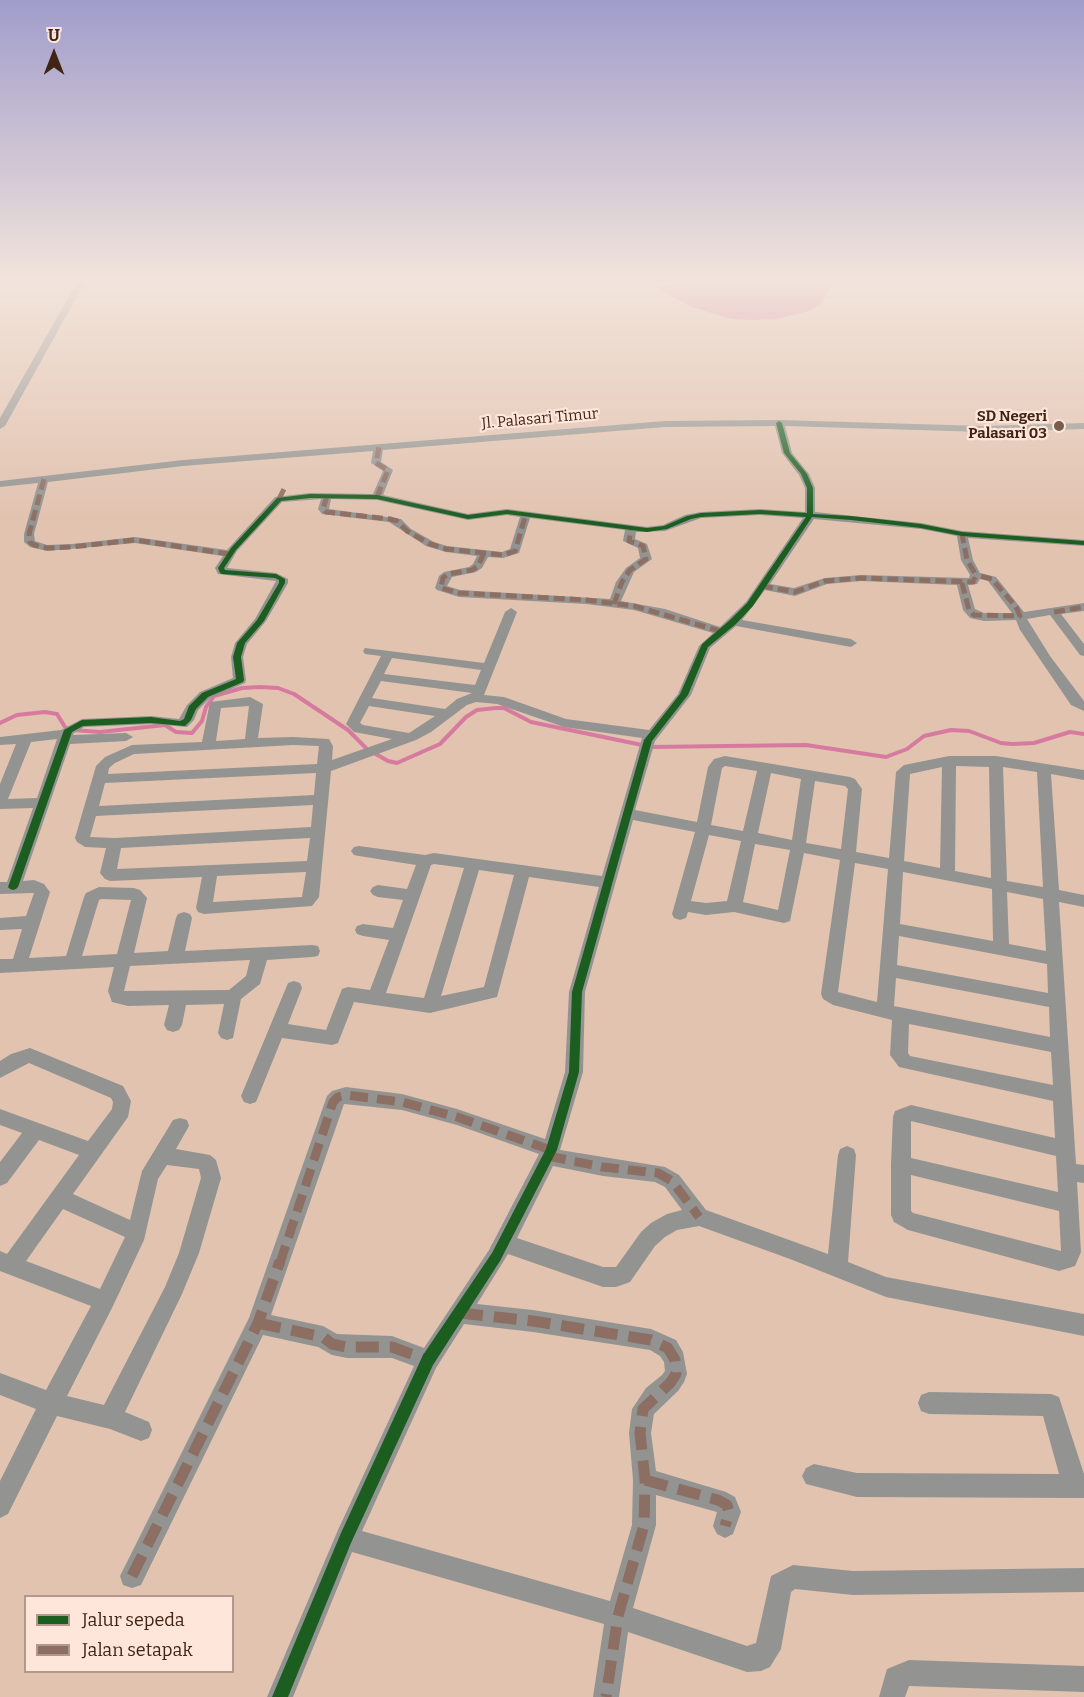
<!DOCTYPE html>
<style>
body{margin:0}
#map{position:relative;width:1084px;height:1697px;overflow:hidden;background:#e2c3b0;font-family:Bitter,serif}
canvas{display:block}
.legend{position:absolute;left:24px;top:1595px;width:210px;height:78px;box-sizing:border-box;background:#fee7da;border:2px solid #b2998b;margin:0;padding:8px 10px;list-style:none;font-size:18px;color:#412514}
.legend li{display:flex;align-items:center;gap:12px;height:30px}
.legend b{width:30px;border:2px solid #b2998b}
.north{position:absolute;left:24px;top:24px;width:60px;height:60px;-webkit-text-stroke:4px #fee7da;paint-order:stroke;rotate:0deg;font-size:16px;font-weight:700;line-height:24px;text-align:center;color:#412514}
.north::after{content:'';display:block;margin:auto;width:21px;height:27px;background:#412514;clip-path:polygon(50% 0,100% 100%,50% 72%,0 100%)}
</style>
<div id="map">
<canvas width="1084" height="1697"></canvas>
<ul class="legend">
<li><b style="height:8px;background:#1b5e20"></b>Jalur sepeda</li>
<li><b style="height:8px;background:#8d6e63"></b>Jalan setapak</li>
</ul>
<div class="north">U</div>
</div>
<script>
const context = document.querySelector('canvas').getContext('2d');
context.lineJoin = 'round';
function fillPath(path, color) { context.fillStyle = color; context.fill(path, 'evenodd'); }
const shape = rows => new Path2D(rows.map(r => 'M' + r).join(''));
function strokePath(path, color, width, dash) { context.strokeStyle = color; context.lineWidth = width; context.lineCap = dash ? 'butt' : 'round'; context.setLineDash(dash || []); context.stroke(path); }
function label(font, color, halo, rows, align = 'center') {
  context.font = font + ' Bitter,serif'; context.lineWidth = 4.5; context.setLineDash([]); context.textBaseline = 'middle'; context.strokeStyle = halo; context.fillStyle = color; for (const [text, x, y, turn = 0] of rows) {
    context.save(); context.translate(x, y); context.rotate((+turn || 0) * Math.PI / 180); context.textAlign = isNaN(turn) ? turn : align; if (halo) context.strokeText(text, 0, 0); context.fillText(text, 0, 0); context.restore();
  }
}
fillPath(shape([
 [680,282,847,282,830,287,820,305,809,311,777,319,755,320,731,319,692,307,656,288]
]), '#d77a9f');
strokePath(shape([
 [0,723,17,715,45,712,57,714,65,727,73,730,100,732,165,725,176,732,192,733,202,721,206,707,214,696,242,688,260,687,278,688,294,694,348,730,367,749,388,761,397,763,440,744,466,717,477,710,496,708,504,708,531,722,642,745],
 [650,747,806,745,886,757,907,749,924,736,951,730,969,731,1001,743,1012,744,1034,743,1070,732,1084,734]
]), '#d77a9f', 4);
fillPath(shape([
 [77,282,85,282,5,426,0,429,0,418,77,282],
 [779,420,984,426,1084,423,1084,429,984,432,785,426,792,453,809,474,815,488,815,512,921,523,962,531,1084,540,1084,546,968,538,973,560,980,573,996,577,1024,612,1084,603,1084,611,1061,614,1084,644,1084,656,1080,655,1050,615,1027,619,1050,656,1084,701,1084,711,1071,705,1020,630,1016,620,984,621,970,618,963,610,957,585,861,581,827,584,795,596,765,590,742,620,851,639,857,643,851,647,736,626,710,648,691,695,655,741,635,810,697,822,708,767,714,759,725,756,850,777,855,779,862,789,856,852,889,858,896,772,904,765,949,756,996,756,1084,770,1084,780,1051,774,1059,890,1084,895,1084,907,1059,902,1076,1164,1084,1165,1084,1183,1077,1182,1081,1252,1075,1266,1059,1271,908,1230,894,1222,891,1215,891,1164,893,1117,895,1111,911,1105,1055,1138,1053,1101,899,1067,890,1055,892,1020,833,1005,823,999,821,994,840,860,804,853,790,921,784,923,734,912,706,915,688,912,686,918,680,920,674,918,672,914,695,832,633,820,585,992,583,1072,560,1150,665,1167,679,1175,706,1210,828,1254,838,1155,840,1149,847,1146,854,1149,856,1155,848,1262,886,1277,1084,1314,1084,1336,886,1297,790,1259,699,1226,677,1230,665,1237,655,1246,630,1282,616,1287,603,1287,508,1254,477,1304,533,1310,651,1329,676,1340,683,1352,687,1374,684,1382,678,1391,654,1414,651,1433,656,1471,726,1492,735,1497,741,1512,733,1534,725,1538,717,1534,713,1526,717,1512,656,1495,656,1525,633,1608,747,1646,756,1643,771,1576,793,1565,853,1571,1084,1568,1084,1592,853,1595,795,1589,791,1592,781,1649,770,1667,761,1671,747,1672,628,1632,619,1697,593,1697,604,1624,352,1552,293,1697,267,1697,338,1530,414,1366,392,1358,347,1358,332,1355,318,1347,263,1335,141,1585,132,1588,123,1585,120,1576,249,1318,327,1096,332,1091,346,1087,402,1094,457,1109,545,1139,565,1072,569,992,599,887,529,877,497,997,430,1013,354,1002,338,1043,332,1045,282,1038,256,1102,250,1104,244,1102,241,1096,288,983,294,981,300,983,302,988,288,1024,326,1030,342,989,348,987,370,990,389,940,363,936,357,934,355,930,357,926,363,924,393,928,403,900,378,897,373,895,370,891,373,887,378,885,407,889,416,865,359,856,354,855,351,851,354,847,359,846,425,855,434,853,602,876,642,738,564,727,497,704,476,702,467,705,431,732,416,740,331,771,319,897,312,906,204,914,198,912,196,908,202,877,110,881,105,879,100,873,106,848,85,847,77,842,75,838,96,766,105,757,132,745,202,742,210,702,250,697,263,704,258,738,293,737,329,739,333,746,332,760,392,739,354,732,346,724,381,656,365,654,363,651,365,648,484,663,505,612,511,608,517,612,484,695,504,697,566,719,649,730,678,694,699,646,713,633,634,610,586,604,459,597,437,590,435,588,439,576,444,572,469,567,473,564,477,556,446,552,426,546,389,522,322,514,318,509,321,499,282,502,237,551,227,568,276,573,288,579,288,583,266,621,247,644,243,657,246,680,245,683,210,698,198,710,194,720,187,727,151,724,84,727,74,733,73,735,126,733,133,737,126,741,70,744,23,881,34,880,44,884,50,892,29,958,66,956,84,897,86,893,99,887,134,888,140,890,147,898,134,953,168,951,176,918,178,914,184,912,190,914,192,918,185,951,312,945,318,946,320,951,318,956,312,957,267,960,260,984,241,999,233,1038,227,1040,221,1038,218,1033,224,1004,186,1005,182,1025,179,1030,173,1032,167,1030,164,1025,169,1005,128,1006,112,1002,108,991,114,967,0,973,0,959,13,959,22,929,0,930,0,918,26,916,34,893,0,894,0,882,7,882,33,808,0,809,0,784,16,744,0,745,0,737,61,730,82,719,151,716,179,719,187,705,200,692,233,678,231,657,235,643,255,619,276,581,218,574,215,568,223,556,135,543,47,551,30,547,24,542,24,534,38,483,0,487,0,481,183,460,665,421,779,420],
 [775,426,782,453,799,475,805,488,805,512,760,509,701,512,685,515,663,525,647,527,507,509,468,514,383,495,393,470,381,462,383,450,665,427,775,426],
 [373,451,371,463,383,471,373,494,310,493,275,497,227,550,135,537,72,544,47,545,35,541,34,534,48,482,183,466,373,451],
 [331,499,377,500,468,520,507,515,520,517,510,549,502,552,447,546,434,542,411,529,401,519,329,509,331,499],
 [760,515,803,518,746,602,720,627,665,609,621,601,634,572,652,559,647,544,635,539,636,532,665,531,701,518,760,515],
 [530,518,625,530,623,541,638,548,640,558,626,568,616,582,610,599,460,590,447,586,452,577,476,572,482,568,488,557,503,558,519,553,530,518],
 [814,519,921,529,957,536,961,560,970,575,969,578,861,575,825,578,794,588,770,584,814,519],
 [980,579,988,581,1012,613,984,613,975,609,968,585,977,584,980,579],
 [392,658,481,670,475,685,384,674,392,658],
 [381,681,472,693,457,699,445,709,372,698,381,681],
 [249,706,245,739,216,741,221,708,249,706],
 [369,706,435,716,409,733,363,725,360,723,369,706],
 [57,739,37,798,8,799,31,742,57,739],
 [293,745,319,746,317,764,108,774,109,768,115,763,134,754,293,745],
 [725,766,757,771,743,831,711,825,722,768,725,766],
 [956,766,989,767,991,878,955,871,956,766],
 [942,767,940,868,904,861,910,774,942,767],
 [1003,767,1037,772,1043,887,1007,881,1003,767],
 [316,773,314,795,99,806,105,783,316,773],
 [771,773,801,779,792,840,758,833,771,773],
 [815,781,845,786,848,789,841,849,806,843,815,781],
 [313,805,311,827,115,838,90,837,96,816,313,805],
 [709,835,741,841,727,901,706,903,691,901,709,835],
 [310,838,307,861,117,869,121,848,310,838],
 [755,844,790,850,778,910,743,902,755,844],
 [855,863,888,869,877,1002,838,992,855,863],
 [434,864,464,868,424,998,386,993,431,865,434,864],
 [479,870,514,875,484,987,441,996,479,870],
 [306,872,302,897,213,902,217,876,306,872],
 [903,872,992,889,993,941,900,924,903,872],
 [1007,892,1043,899,1046,951,1009,944,1007,892],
 [101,899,131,900,117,954,82,956,99,900,101,899],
 [899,936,1047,964,1048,993,897,965,899,936],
 [250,960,246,976,229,990,124,991,130,966,250,960],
 [896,978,1049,1007,1050,1037,894,1006,896,978],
 [909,1024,1051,1052,1053,1085,910,1056,908,1053,909,1024],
 [344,1104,402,1110,457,1125,539,1154,489,1250,424,1348,392,1336,337,1334,323,1326,271,1315,344,1104],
 [911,1121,1056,1156,1058,1192,911,1158,911,1121],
 [553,1166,603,1176,655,1182,665,1187,682,1210,667,1214,651,1223,641,1232,616,1267,603,1267,517,1238,553,1166],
 [911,1175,1059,1211,1061,1251,913,1213,911,1211,911,1175],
 [464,1324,533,1332,650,1350,660,1356,664,1362,665,1371,662,1375,646,1388,632,1409,629,1433,633,1480,632,1525,610,1601,362,1531,436,1368,464,1324],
 [30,1048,123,1086,131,1101,128,1117,73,1194,130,1220,142,1171,173,1120,180,1118,187,1120,189,1126,176,1149,210,1155,216,1160,221,1178,199,1253,182,1294,125,1412,149,1422,152,1430,149,1438,141,1441,110,1429,57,1416,8,1514,0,1518,0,1481,36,1409,0,1395,0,1373,46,1390,91,1306,0,1271,0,1251,7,1254,79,1155,39,1140,7,1183,0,1186,0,1162,22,1133,0,1125,0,1109,88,1141,112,1109,113,1102,111,1098,29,1063,0,1078,0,1061,11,1054,30,1048],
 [167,1165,199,1169,201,1178,179,1253,165,1287,104,1405,67,1396,112,1308,144,1240,158,1179,167,1165],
 [63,1209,125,1237,100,1289,26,1261,63,1209],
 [929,1392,1051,1394,1059,1397,1084,1474,1084,1498,857,1497,806,1484,802,1476,806,1468,814,1464,857,1473,1059,1474,1043,1416,929,1414,921,1411,918,1403,921,1395,929,1392],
 [909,1660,1084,1666,1084,1692,909,1686,905,1697,879,1697,887,1669,909,1660]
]), '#939491');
strokePath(shape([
 [44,479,29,534,30,542,34,545,47,548,72,547,135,540,229,554],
 [327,496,323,509,326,512,390,519,397,521,407,531,430,544,446,549,503,555,515,551,526,514],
 [377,497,388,470,376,463,379,447],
 [279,499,286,485],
 [484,553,478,566,472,570,448,574,443,578,441,588,459,593,586,600,634,606,720,631],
 [962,583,969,610,974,615,1020,616,1016,607,992,579,976,575],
 [762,586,795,592,825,581,861,578,973,582,976,575,967,560,962,534],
 [614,604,622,582,630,570,646,559,643,546,629,541,631,530],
 [1054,612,1084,607]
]), '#8d6e63', 5, [11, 5]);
strokePath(shape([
 [548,1156,603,1167,658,1173,672,1181,699,1217],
 [280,1263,333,1102,338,1097,346,1095,402,1102,457,1117,551,1150]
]), '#8d6e63', 9, [18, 9]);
strokePath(shape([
 [460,1313,533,1321,651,1340,668,1348,675,1360,676,1374,670,1383,643,1409,640,1433,645,1480,644,1525,618,1616,606,1697],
 [258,1323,323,1337,332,1344,347,1347,392,1347,428,1360],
 [645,1480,718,1500,727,1505,729,1512,725,1526],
 [132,1576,258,1323,280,1261]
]), '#8d6e63', 11, [23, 11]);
fillPath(shape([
 [779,421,782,423,790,453,807,474,813,488,813,514,851,516,921,524,962,532,1084,541,1084,545,962,536,921,528,851,520,812,517,753,606,736,624,708,647,688,695,652,741,582,992,579,1072,557,1150,500,1261,433,1365,351,1543,288,1697,272,1697,341,1533,423,1355,492,1253,546,1149,569,1072,572,992,644,740,680,694,702,644,730,620,747,603,806,517,760,514,701,517,691,519,667,529,647,532,507,514,468,519,377,499,310,498,281,501,236,550,224,568,225,570,276,574,285,579,285,583,264,621,245,643,241,657,244,680,243,682,208,697,196,709,191,720,185,726,151,723,83,726,72,732,18,887,16,889,13,890,10,889,8,887,64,730,82,720,151,717,180,721,184,719,189,706,202,693,236,679,233,657,237,643,257,620,279,583,279,580,275,578,222,574,220,573,218,568,231,548,277,498,310,494,377,495,468,515,507,510,647,528,664,526,687,516,701,513,760,510,807,513,807,488,801,474,784,453,776,423,779,421]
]), '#1b5e20');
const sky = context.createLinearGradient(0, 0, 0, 519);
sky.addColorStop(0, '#a19dcb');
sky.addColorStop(0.54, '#f2e4db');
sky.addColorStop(1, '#f2e4db00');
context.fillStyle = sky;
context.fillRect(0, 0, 1084, 519);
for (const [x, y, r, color] of [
 [1059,426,6,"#795c4b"]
]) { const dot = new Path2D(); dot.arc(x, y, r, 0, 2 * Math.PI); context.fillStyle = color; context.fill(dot); strokePath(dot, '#fee7da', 2); }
label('bold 15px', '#412514', '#fee7da', [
 ["SD Negeri",1047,417],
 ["Palasari 03",1047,434]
], 'right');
label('15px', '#412514', '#fee7da', [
 ["Jl. Palasari Timur",540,419,-5]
]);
</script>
